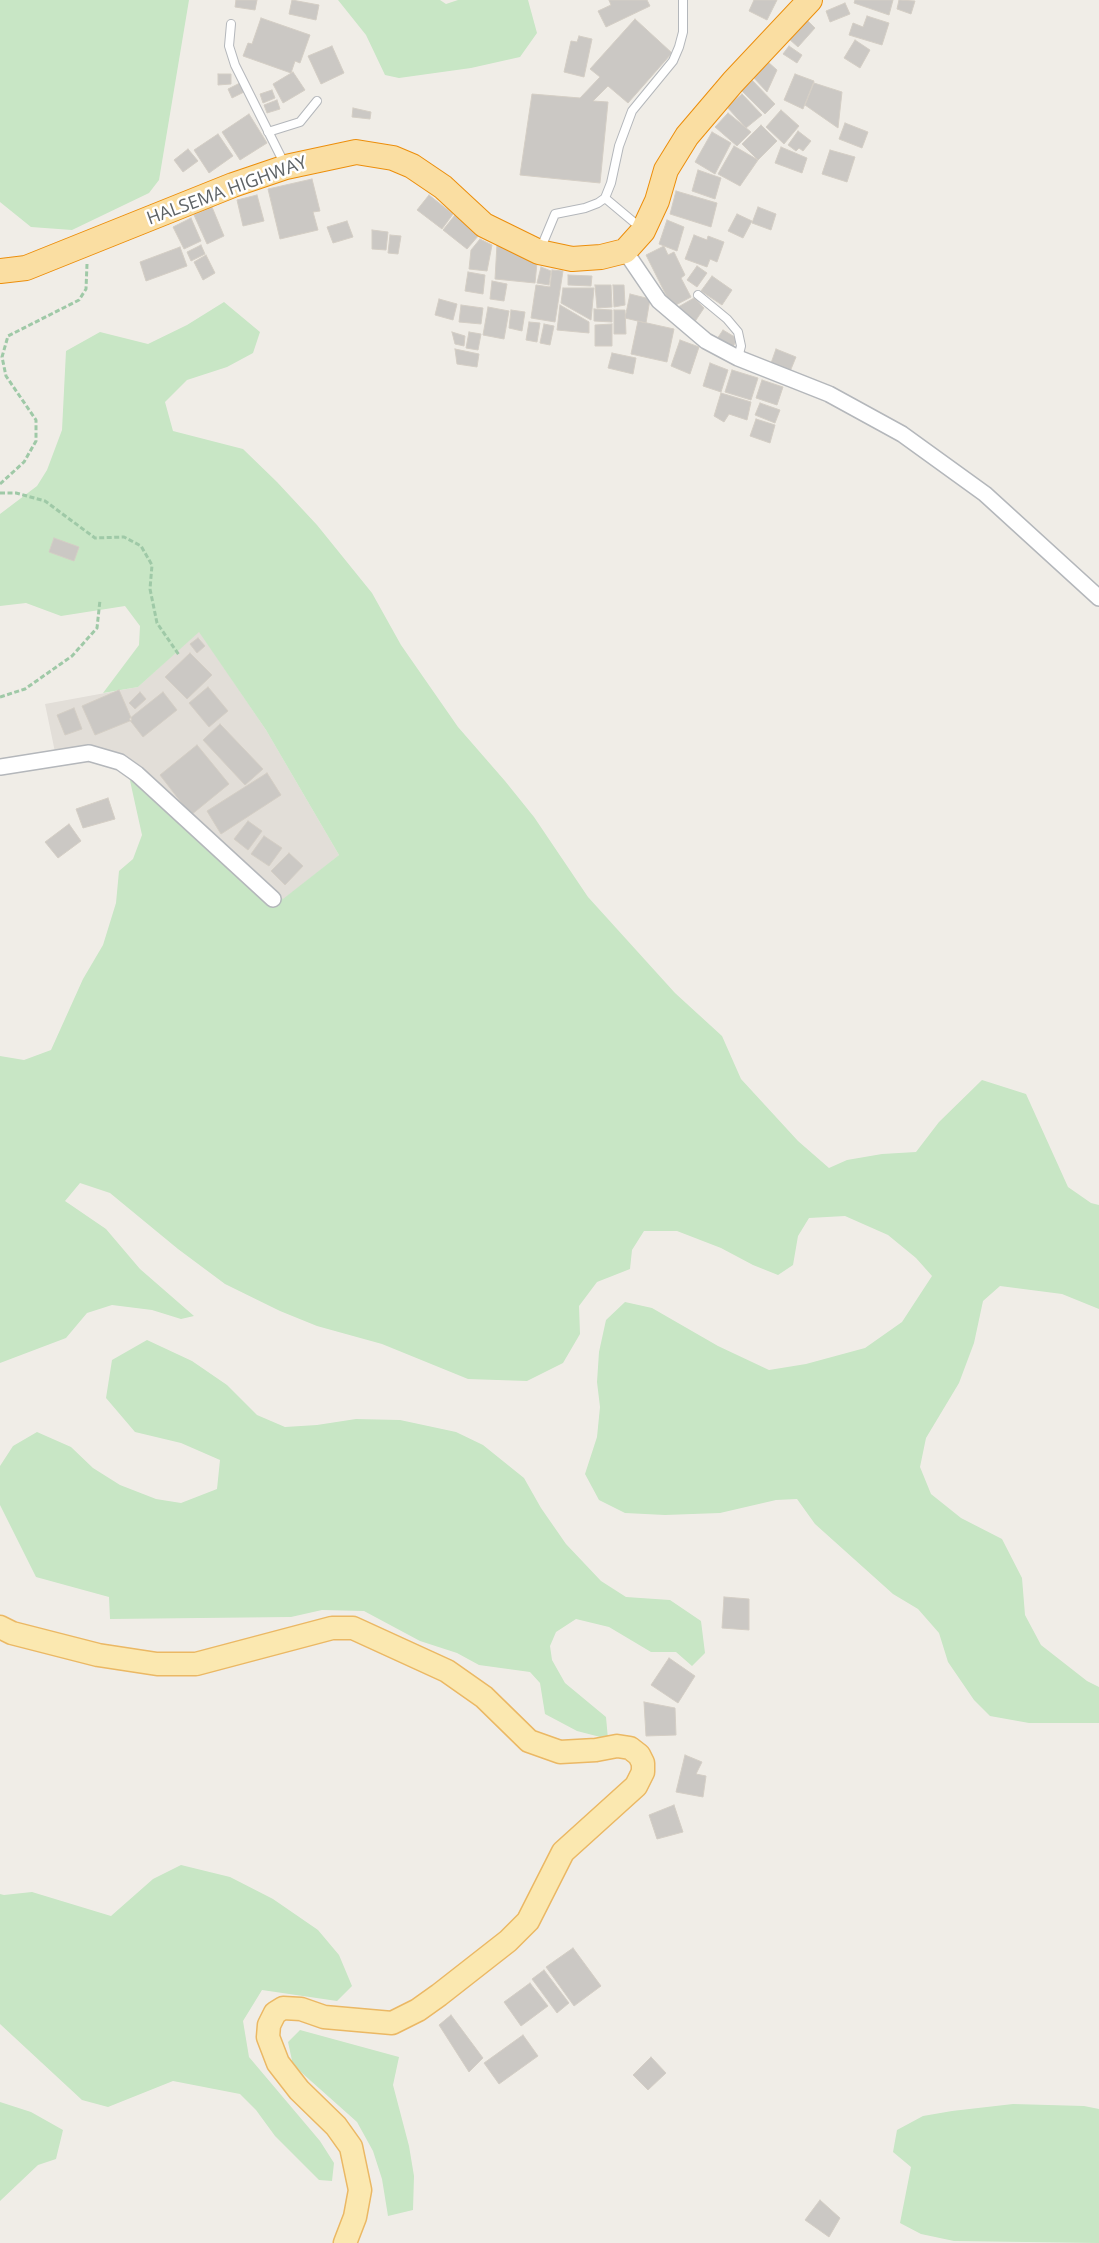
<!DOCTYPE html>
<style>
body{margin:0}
canvas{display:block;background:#f0ede7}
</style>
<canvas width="1099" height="2243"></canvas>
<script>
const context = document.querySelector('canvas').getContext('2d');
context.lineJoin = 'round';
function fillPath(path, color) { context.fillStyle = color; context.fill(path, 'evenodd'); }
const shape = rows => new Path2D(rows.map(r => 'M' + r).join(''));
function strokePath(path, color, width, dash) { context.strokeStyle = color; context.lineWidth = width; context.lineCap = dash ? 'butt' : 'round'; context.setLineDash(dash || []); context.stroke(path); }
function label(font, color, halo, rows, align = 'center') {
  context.font = font + ' "Open Sans",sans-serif'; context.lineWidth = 5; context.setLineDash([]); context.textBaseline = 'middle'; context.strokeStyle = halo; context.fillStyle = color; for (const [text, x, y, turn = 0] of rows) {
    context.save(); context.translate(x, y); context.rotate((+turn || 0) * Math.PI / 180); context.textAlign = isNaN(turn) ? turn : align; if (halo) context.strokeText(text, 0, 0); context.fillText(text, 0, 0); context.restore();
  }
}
fillPath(shape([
 [199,631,266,730,339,855,283,900,125,758,55,752,45,704,138,687]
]), '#e2ded8');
fillPath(shape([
 [0,0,189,0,159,180,149,193,72,230,31,227,0,202],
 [338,0,440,0,446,4,458,0,528,0,537,33,520,57,471,68,399,78,385,75,366,35],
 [224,302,260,332,253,353,227,367,187,380,165,402,173,431,243,449,277,482,317,525,372,593,401,645,458,727,505,781,534,817,588,897,675,993,722,1036,741,1079,798,1141,829,1168,847,1160,882,1154,916,1152,939,1122,982,1080,1026,1094,1068,1187,1091,1203,1099,1205,1099,1309,1062,1294,1000,1286,983,1301,974,1343,959,1383,926,1438,920,1467,931,1494,961,1518,1002,1539,1022,1578,1025,1615,1041,1645,1087,1681,1099,1687,1099,1723,1029,1723,990,1716,974,1700,948,1662,939,1633,918,1609,893,1594,815,1524,797,1499,776,1500,720,1513,665,1515,625,1513,599,1500,585,1474,597,1437,600,1407,597,1382,599,1352,606,1320,625,1302,652,1308,718,1346,769,1370,806,1364,865,1348,902,1322,932,1276,916,1258,888,1235,845,1216,809,1218,798,1236,793,1265,778,1275,753,1265,721,1248,677,1231,644,1231,632,1250,630,1269,597,1282,579,1306,580,1334,563,1363,527,1381,468,1379,382,1344,317,1326,280,1311,225,1284,178,1249,110,1193,80,1183,65,1201,106,1229,140,1269,194,1316,181,1319,152,1310,112,1305,87,1313,66,1338,0,1363,0,1056,24,1060,51,1050,83,979,103,945,116,903,119,871,133,859,142,835,125,758,283,899,339,855,266,730,199,632,138,687,103,693,139,645,140,626,125,606,61,616,26,603,0,606,0,514,37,486,47,470,62,430,66,351,100,332,148,344,187,325],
 [147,1340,192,1361,227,1385,257,1415,285,1427,317,1425,356,1419,400,1420,456,1432,483,1445,524,1478,541,1508,566,1544,601,1581,626,1597,670,1600,701,1621,705,1653,692,1666,676,1652,651,1652,609,1627,576,1619,556,1632,550,1646,552,1660,565,1683,606,1717,608,1739,577,1731,545,1714,540,1683,530,1672,479,1665,457,1653,420,1641,364,1611,322,1610,291,1617,110,1619,109,1597,36,1577,0,1505,0,1466,13,1446,37,1432,71,1447,93,1468,120,1485,156,1499,181,1503,217,1489,220,1460,181,1443,135,1432,106,1398,112,1360],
 [181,1865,230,1877,273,1899,318,1930,339,1955,352,1986,337,2001,262,1990,243,2021,249,2057,320,2141,334,2163,332,2181,319,2180,275,2136,256,2110,240,2094,173,2081,108,2107,82,2100,0,2024,0,1894,4,1895,32,1892,111,1916,153,1879],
 [300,2030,399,2057,393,2085,409,2146,414,2176,413,2210,388,2216,382,2179,373,2151,357,2122,293,2065,288,2042],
 [0,2102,31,2112,63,2130,56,2159,38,2165,0,2201],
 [1013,2104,1084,2106,1099,2109,1099,2243,954,2241,921,2234,900,2223,911,2167,893,2152,897,2130,923,2116,952,2111]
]), '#c8e6c5');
const building = shape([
 [236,0,257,0,255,10,235,7,236,0],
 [292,0,319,5,316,20,289,14,292,0],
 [609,0,647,0,650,6,606,27,598,11,611,5,609,0],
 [754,0,777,0,767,20,749,11,754,0],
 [855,0,893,0,889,15,854,3,855,0],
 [899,0,915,1,911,14,897,9,899,0],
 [845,3,850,14,830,22,826,11,845,3],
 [867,16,889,23,882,45,849,35,853,23,863,27,867,16],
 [261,18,310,35,300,63,295,61,291,73,243,56,248,43,252,44,261,18],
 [635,19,672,53,628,103,608,86,593,101,608,102,600,183,520,175,532,94,580,98,600,77,590,69,635,19],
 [807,20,815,28,798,47,789,39,807,20],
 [579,36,592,39,584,77,564,72,571,41,577,42,579,36],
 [855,40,870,50,860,68,844,58,855,40],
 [332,46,344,73,321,84,308,56,332,46],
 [789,46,802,55,797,63,783,54,789,46],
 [767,61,777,70,767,92,752,76,767,61],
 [293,72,305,90,283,103,273,84,293,72],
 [218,74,231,74,231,84,218,85,218,74],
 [795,74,814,81,803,109,784,100,795,74],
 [750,78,775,104,765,114,739,88,750,78],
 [240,83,244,92,232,98,228,89,240,83],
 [814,83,842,92,838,128,805,105,814,83],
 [272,90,275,98,263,103,260,94,272,90],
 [742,94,762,115,746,128,727,107,742,94],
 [277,100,280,109,267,113,264,105,277,100],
 [353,108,371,112,370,119,352,117,353,108],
 [781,110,799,126,784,144,766,127,781,110],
 [728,113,751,132,737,146,715,127,728,113],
 [249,114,267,143,240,160,222,132,249,114],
 [845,123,868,132,862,148,839,139,845,123],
 [761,125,777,141,758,160,742,144,761,125],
 [798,131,811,141,803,151,799,148,796,151,788,145,798,131],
 [712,132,731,143,715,174,695,162,712,132],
 [218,134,233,156,209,173,194,150,218,134],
 [734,146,758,160,740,186,718,174,734,146],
 [781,147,807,158,802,173,775,163,781,147],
 [188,149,198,161,183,172,174,160,188,149],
 [830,150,855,157,847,182,822,174,830,150],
 [698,170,721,178,715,199,692,191,698,170],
 [312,179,320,211,313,212,318,230,280,239,268,189,312,179],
 [676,191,717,203,711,227,670,214,676,191],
 [257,195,264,221,243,226,237,200,257,195],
 [429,195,453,214,442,229,417,210,429,195],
 [212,207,224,236,207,244,194,215,212,207],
 [758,207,776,214,771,230,752,223,758,207],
 [737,214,752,221,743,238,728,231,737,214],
 [455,215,479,235,467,249,443,230,455,215],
 [191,218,201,241,184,249,173,227,191,218],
 [667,220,684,227,677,251,659,244,667,220],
 [347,221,353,237,333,243,327,227,347,221],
 [372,230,388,232,386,250,372,249,372,230],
 [390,235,401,236,398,254,388,253,390,235],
 [694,235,707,240,708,236,724,242,717,262,710,259,707,267,685,259,694,235],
 [480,239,492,245,487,271,469,269,471,250,480,239],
 [497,244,537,263,535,283,495,279,497,244],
 [201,245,205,254,191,261,187,252,201,245],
 [664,246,668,255,674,252,685,275,681,278,691,297,672,307,646,255,664,246],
 [180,247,187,266,146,281,140,262,180,247],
 [206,255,215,273,203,280,194,262,206,255],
 [697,266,707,273,697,287,687,280,697,266],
 [541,267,551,271,549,285,537,283,541,267],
 [552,270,563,271,555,322,531,318,536,285,550,287,552,270],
 [468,272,485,275,483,294,465,291,468,272],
 [568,275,592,276,591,286,568,285,568,275],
 [712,276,732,290,722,305,701,291,712,276],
 [492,281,507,284,504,301,490,299,492,281],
 [595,285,611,285,612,307,597,308,595,285],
 [613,285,624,285,625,305,614,307,613,285],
 [563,288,594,288,591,320,561,303,563,288],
 [630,294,650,299,646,323,625,318,630,294],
 [694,298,704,308,692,326,673,310,694,298],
 [439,299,457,304,453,320,435,315,439,299],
 [461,305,483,308,481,324,459,322,461,305],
 [560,305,589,322,589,333,557,330,560,305],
 [488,307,509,311,504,339,483,335,488,307],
 [594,309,612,310,612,322,594,321,594,309],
 [511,310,525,312,522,331,509,328,511,310],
 [614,310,625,310,626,334,614,334,614,310],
 [638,321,674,329,667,362,631,354,638,321],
 [529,322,540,323,537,342,526,340,529,322],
 [544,324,554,326,550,345,540,343,544,324],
 [612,324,612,346,595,346,595,325,612,324],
 [723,330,738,339,729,352,715,342,723,330],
 [452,332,465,336,464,346,455,344,452,332],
 [469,332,481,334,478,350,466,348,469,332],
 [680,340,699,347,690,374,671,366,680,340],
 [455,349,479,354,477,367,457,364,455,349],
 [776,349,796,357,789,374,770,366,776,349],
 [612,353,636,358,633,374,608,368,612,353],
 [710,363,728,370,721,392,703,386,710,363],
 [732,370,758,378,751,400,725,392,732,370],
 [762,380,783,387,777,405,756,398,762,380],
 [721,393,751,402,747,420,729,414,724,422,714,416,721,393],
 [760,403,780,410,775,423,755,415,760,403],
 [756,419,775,425,770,443,750,436,756,419],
 [54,538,79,547,74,561,49,552,54,538],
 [198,638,205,646,197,653,190,644,198,638],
 [190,653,212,675,187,699,165,677,190,653],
 [208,687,228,711,209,727,189,703,208,687],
 [119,690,132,720,95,735,82,706,119,690],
 [140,692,146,699,135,709,129,703,140,692],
 [163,692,177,710,143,737,129,719,163,692],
 [74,708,82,729,65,735,57,715,74,708],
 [220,724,263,769,245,785,203,740,220,724],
 [197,745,229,784,191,815,160,775,197,745],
 [267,773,281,795,221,834,207,811,267,773],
 [108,798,115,819,83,828,76,809,108,798],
 [248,821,262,831,248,850,234,839,248,821],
 [69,824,81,841,58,858,45,842,69,824],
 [264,836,282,848,269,866,251,854,264,836],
 [289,853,303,866,285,885,271,871,289,853],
 [724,1597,749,1599,749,1630,722,1628,724,1597],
 [669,1658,695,1676,678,1703,651,1685,669,1658],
 [644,1702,675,1708,676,1735,646,1736,644,1702],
 [685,1755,702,1762,696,1774,706,1776,703,1797,676,1792,685,1755],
 [674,1805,683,1832,657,1839,649,1815,674,1805],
 [573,1948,601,1986,574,2006,546,1967,573,1948],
 [544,1970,569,2003,557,2013,532,1979,544,1970],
 [530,1983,548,2006,521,2026,504,2002,530,1983],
 [451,2015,483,2058,469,2072,439,2025,451,2015],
 [523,2035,538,2056,499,2084,484,2063,523,2035],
 [651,2057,666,2073,648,2090,633,2075,651,2057],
 [820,2200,840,2218,829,2237,805,2220,820,2200]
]);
fillPath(building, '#cbc8c4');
strokePath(building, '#d4cec5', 1);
const service = shape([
 [231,24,229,46,235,65,285,165],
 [268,132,300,122,317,101],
 [642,229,605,198,611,183,619,146,632,111,673,61,679,47,683,32,683,0],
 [540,250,555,214,585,208,598,203,605,198],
 [698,295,727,319,738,332,741,346,738,358]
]);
const minor = shape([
 [625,251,659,301,706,341,738,358,829,394,902,434,985,494,1099,598],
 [0,767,89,753,120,762,137,774,273,899]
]);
const primary = shape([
 [0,1627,12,1633,98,1655,157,1664,196,1664,332,1628,353,1628,447,1671,484,1697,529,1741,560,1752,596,1750,617,1746,630,1748,639,1755,643,1763,643,1772,636,1786,563,1852,528,1921,508,1941,439,1995,418,2010,392,2023,324,2017,301,2009,283,2008,275,2013,269,2025,268,2037,278,2063,299,2090,336,2126,351,2147,360,2190,355,2217,345,2243]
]);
const trunk = shape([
 [0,271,26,268,233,185,286,167,356,152,393,158,412,166,443,187,484,225,539,252,572,259,601,257,625,251,643,231,657,201,666,170,687,136,733,82,810,0]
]);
strokePath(service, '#b4b7bb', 10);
strokePath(minor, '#b4b7bb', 18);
strokePath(primary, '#ebb864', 25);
strokePath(trunk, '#ec8e0b', 26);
strokePath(shape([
 [0,484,24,462,36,441,36,420,6,376,2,357,8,336,79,300,86,289,87,264],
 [0,493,16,493,45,501,95,538,124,537,141,546,152,565,150,589,157,623,179,655],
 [0,697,25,689,72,656,97,628,100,600]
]), '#9fc9a7', 3, [5, 2.5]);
strokePath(service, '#fff', 8);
strokePath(minor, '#fff', 15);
strokePath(primary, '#fbe8b0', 22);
strokePath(trunk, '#fadea2', 24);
label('18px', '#5e6366', '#fff', [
 ["HALSEMA HIGHWAY",227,191,-20]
]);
</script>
